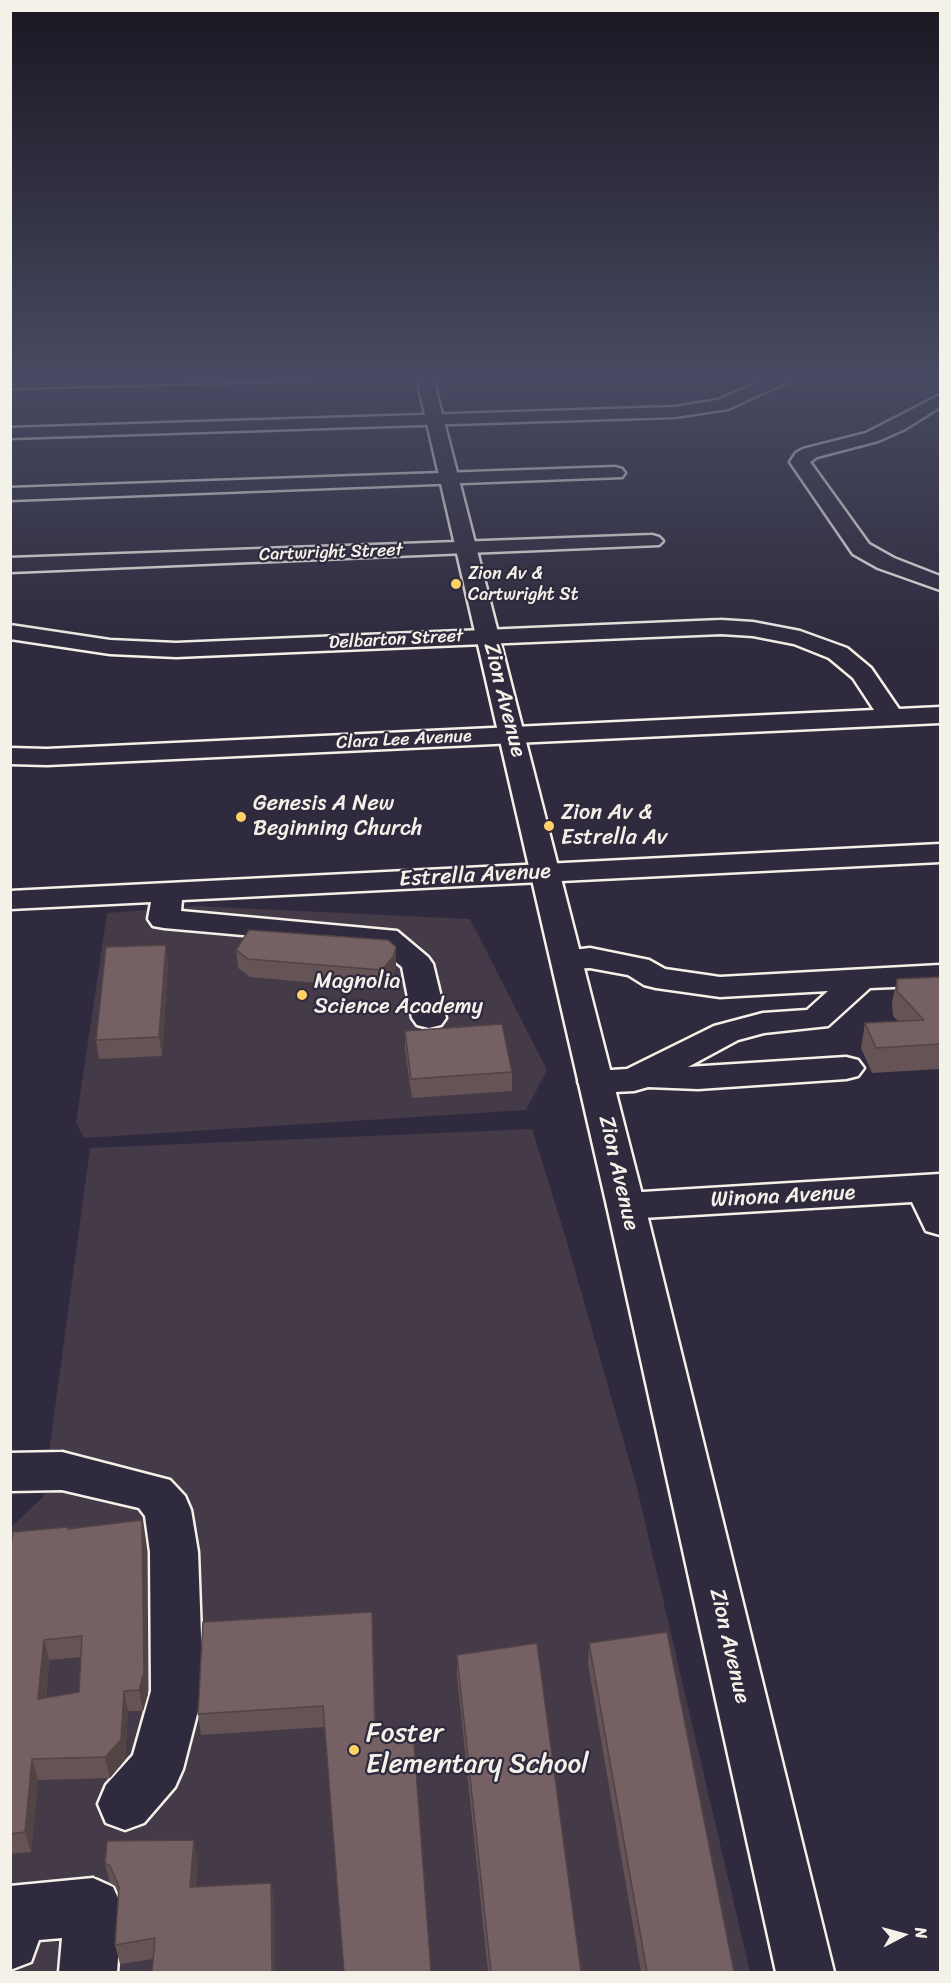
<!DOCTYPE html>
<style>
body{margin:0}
#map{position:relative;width:951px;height:1983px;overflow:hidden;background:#2f2a3d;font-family:Sriracha,sans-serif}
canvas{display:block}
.frame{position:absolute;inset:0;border:12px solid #f4f1e8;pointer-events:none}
.north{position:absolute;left:873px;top:1905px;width:60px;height:60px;-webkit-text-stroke:4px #2f2a3d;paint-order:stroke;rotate:84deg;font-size:16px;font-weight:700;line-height:24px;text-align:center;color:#f4f1e8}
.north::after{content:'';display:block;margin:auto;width:21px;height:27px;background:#f4f1e8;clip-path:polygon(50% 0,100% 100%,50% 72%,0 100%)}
</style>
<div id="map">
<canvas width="951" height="1983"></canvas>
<div class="frame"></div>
<div class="north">N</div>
</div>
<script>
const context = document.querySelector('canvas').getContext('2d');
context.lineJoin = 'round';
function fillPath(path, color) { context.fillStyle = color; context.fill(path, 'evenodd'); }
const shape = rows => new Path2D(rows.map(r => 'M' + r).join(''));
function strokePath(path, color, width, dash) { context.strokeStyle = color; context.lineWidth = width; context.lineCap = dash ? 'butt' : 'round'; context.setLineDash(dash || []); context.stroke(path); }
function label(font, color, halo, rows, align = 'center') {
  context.font = font + ' Sriracha,sans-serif'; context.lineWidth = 4.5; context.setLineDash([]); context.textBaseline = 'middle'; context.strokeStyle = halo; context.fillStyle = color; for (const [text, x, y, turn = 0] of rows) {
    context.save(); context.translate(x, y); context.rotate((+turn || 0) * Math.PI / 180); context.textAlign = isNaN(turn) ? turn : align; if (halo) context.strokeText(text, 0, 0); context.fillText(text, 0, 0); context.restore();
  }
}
fillPath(shape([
 [196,906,470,919,547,1070,526,1110,84,1138,76,1123,107,913],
 [532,1129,567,1242,637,1488,750,1972,11,1972,11,1527,43,1497,90,1148]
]), '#443a48');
const minor = shape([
 [130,375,321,375,313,380,10,388,10,378,130,375],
 [775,375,796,375,794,379,728,409,675,417,10,438,10,428,675,407,718,400,775,375],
 [940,395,940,407,905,429,878,441,817,457,810,462,869,544,894,558,940,576,940,590,878,568,853,554,790,462,796,453,803,449,866,433,940,395],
 [615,467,622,469,625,473,622,477,10,500,10,488,615,467],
 [652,535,659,537,663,541,659,545,10,572,10,558,652,535],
 [721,620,753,622,800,631,847,648,871,668,899,709,940,707,940,723,47,765,10,764,10,748,47,749,874,710,853,678,829,658,794,644,753,636,721,634,176,657,110,654,10,639,10,625,110,640,176,643,721,620],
 [940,844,940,862,182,900,181,911,397,931,428,957,433,964,446,1018,441,1025,429,1028,417,1025,412,1018,402,967,377,947,164,928,153,926,148,919,151,902,10,909,10,891,940,844],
 [590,948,649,960,665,969,720,977,940,965,940,985,870,988,828,1026,764,1033,738,1040,688,1067,846,1057,858,1060,864,1068,858,1076,846,1079,698,1089,648,1087,634,1091,596,1093,583,1090,578,1082,583,1074,596,1071,627,1069,714,1026,763,1013,807,1010,828,991,720,997,656,988,644,985,628,975,590,968,567,969,556,966,551,959,556,952,590,948],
 [940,1174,940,1235,926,1231,912,1202,626,1219,612,1215,607,1206,612,1197,626,1193,940,1174],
 [62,1452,170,1480,185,1496,191,1510,198,1552,203,1691,183,1769,175,1787,144,1823,125,1830,106,1823,98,1804,106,1785,133,1755,151,1691,150,1552,145,1516,139,1508,62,1490,10,1491,10,1453,62,1452],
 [93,1878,113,1887,122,1907,117,1972,59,1972,62,1938,39,1940,31,1962,10,1970,10,1886,93,1878]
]);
const major = shape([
 [416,375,432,375,645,1206,834,1972,776,1972,607,1206,416,375]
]);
strokePath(minor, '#f4f1e8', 5);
strokePath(major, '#f4f1e8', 5);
fillPath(minor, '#2f2a3d');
fillPath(major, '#2f2a3d');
fillPath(shape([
 [236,950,396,965,393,976,383,989,250,977,238,968],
 [168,964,162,1056,99,1059,96,1040],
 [940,977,940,1069,872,1073,861,1048,865,1023,898,1021,893,1016,892,1003,897,979],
 [405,1031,512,1072,512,1091,412,1098,405,1050],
 [68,1527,69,1529,146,1541,148,1694,143,1711,128,1711,125,1760,110,1778,38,1780,31,1852,10,1854,10,1549],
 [81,1657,79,1692,46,1698,49,1660],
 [372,1612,376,1734,325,1727,201,1735,198,1714],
 [589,1643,734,1972,641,1972,588,1664],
 [457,1655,581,1972,488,1972,457,1676],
 [194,1840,197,1860,196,1887,271,1883,274,1903,153,1959,120,1964,115,1945,119,1895,115,1886,110,1883,105,1863]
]), '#655355');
fillPath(shape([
 [166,945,168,964,162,1056,159,1037],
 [396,947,396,965,393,976,383,989,382,970],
 [142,1520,146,1541,148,1694,143,1711,139,1690],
 [372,1612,373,1633,376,1754,375,1734],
 [44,1640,49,1660,43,1720,38,1699],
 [124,1691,128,1711,125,1760,110,1778,105,1757],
 [32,1759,38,1780,31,1852,25,1832],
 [194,1840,197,1860,194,1907,190,1887],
 [271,1883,274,1903,275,1972,272,1972]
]), '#524345');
const building = shape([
 [249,930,388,940,396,947,393,957,382,970,248,959,236,950,249,930],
 [166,945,159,1037,96,1040,106,947,166,945],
 [940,977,940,1044,876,1048,865,1023,924,1020,897,991,897,979,940,977],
 [502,1024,512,1072,411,1079,405,1031,502,1024],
 [142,1520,144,1673,139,1690,124,1691,121,1740,105,1757,32,1759,25,1832,10,1834,10,1549,13,1532,68,1527,68,1529,142,1520],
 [82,1636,79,1692,38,1699,44,1640,82,1636],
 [372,1612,375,1734,413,1730,431,1972,344,1972,323,1706,198,1714,203,1622,372,1612],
 [667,1632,734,1972,647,1972,589,1643,667,1632],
 [537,1643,581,1972,491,1972,457,1655,537,1643],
 [194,1840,190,1887,271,1883,272,1972,152,1972,155,1938,115,1945,119,1887,110,1866,105,1863,107,1841,194,1840]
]);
fillPath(building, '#756063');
strokePath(building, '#524345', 1.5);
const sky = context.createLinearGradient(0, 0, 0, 652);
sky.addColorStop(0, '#1a1722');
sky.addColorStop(0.58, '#474a62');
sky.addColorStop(1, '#474a6200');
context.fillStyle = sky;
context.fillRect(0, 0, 951, 652);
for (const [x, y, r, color] of [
 [456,584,6,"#ffd166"],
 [241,817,6,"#ffd166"],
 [549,826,6,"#ffd166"],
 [302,995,6,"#ffd166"],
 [354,1750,6,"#ffd166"]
]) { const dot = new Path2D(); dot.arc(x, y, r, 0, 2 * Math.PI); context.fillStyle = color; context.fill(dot); strokePath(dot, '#2f2a3d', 2); }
label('18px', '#f4f1e8', '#2f2a3d', [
 ["Cartwright Street",331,553,-2],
 ["Delbarton Street",396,640,-3],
 ["Clara Lee Avenue",404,740,-3]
]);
label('18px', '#f4f1e8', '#2f2a3d', [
 ["Zion Av &",468,574],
 ["Cartwright St",468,595]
], 'left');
label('22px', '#f4f1e8', '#2f2a3d', [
 ["Zion Avenue",504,700,76],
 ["Estrella Avenue",475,876,-3],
 ["Zion Avenue",618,1173,77],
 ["Winona Avenue",783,1197,-3],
 ["Zion Avenue",729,1646,77]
]);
label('22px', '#f4f1e8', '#2f2a3d', [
 ["Genesis A New",253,804],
 ["Beginning Church",253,829],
 ["Zion Av &",561,813],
 ["Estrella Av",561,838],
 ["Magnolia",314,982],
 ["Science Academy",314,1007]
], 'left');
label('27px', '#f4f1e8', '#2f2a3d', [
 ["Foster",366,1734],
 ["Elementary School",366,1765]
], 'left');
</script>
